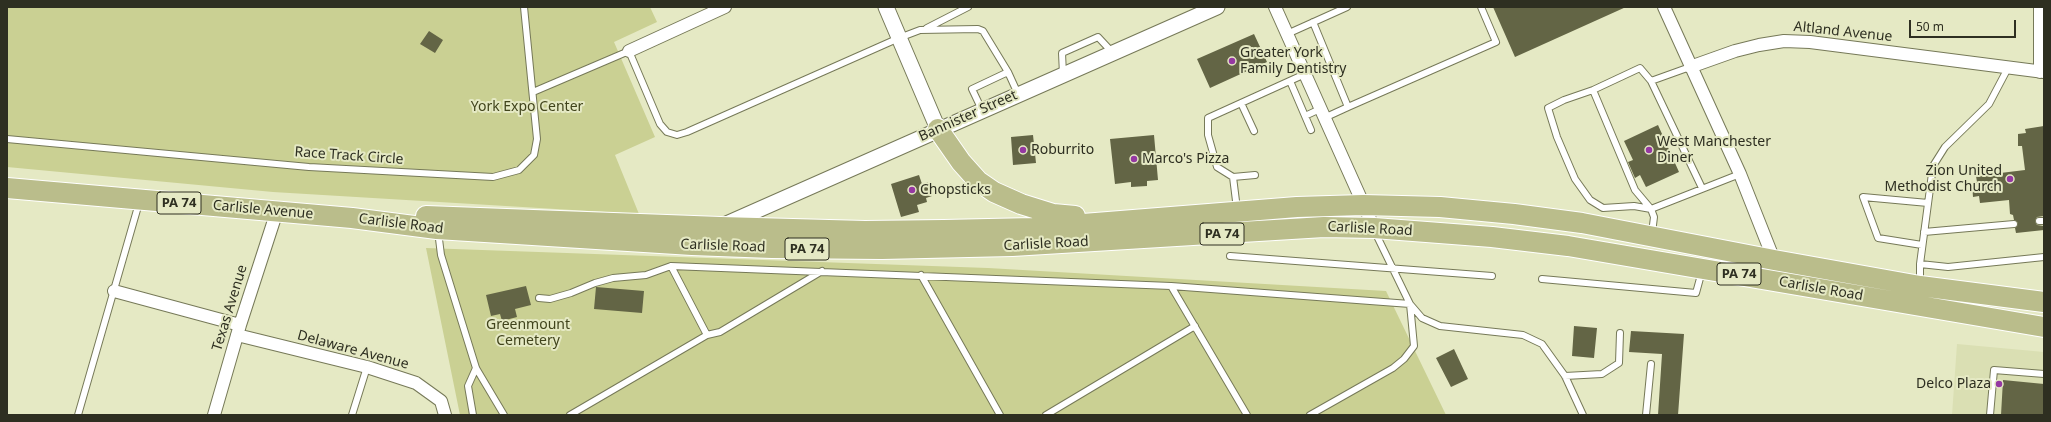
<!DOCTYPE html>
<style>
body{margin:0}
#map{position:relative;width:2051px;height:422px;overflow:hidden;background:#e5e9c4;font-family:"Noto Sans",sans-serif}
canvas{display:block}
.frame{position:absolute;inset:0;border:8px solid #2e2f21;pointer-events:none}
.scale{position:absolute;left:1909px;top:20px;width:107px;height:18px;box-sizing:border-box;border:2px solid #2e2f21;border-top:0;padding-left:5px;font-size:12px;line-height:14px;white-space:nowrap;color:#2e2f21;-webkit-text-stroke:3px #e5e9c4;paint-order:stroke}
</style>
<div id="map">
<canvas width="2051" height="422"></canvas>
<div class="frame"></div>
<div class="scale">50 m</div>
</div>
<script>
const context = document.querySelector('canvas').getContext('2d');
context.lineJoin = 'round';
function fillPath(path, color) { context.fillStyle = color; context.fill(path, 'evenodd'); }
const shape = rows => new Path2D(rows.map(r => 'M' + r).join(''));
function strokePath(path, color, width, dash) { context.strokeStyle = color; context.lineWidth = width; context.lineCap = dash ? 'butt' : 'round'; context.setLineDash(dash || []); context.stroke(path); }
function label(font, color, halo, rows, align = 'center') {
  context.font = font + ' "Noto Sans",sans-serif'; context.lineWidth = 4; context.setLineDash([]); context.textBaseline = 'middle'; context.strokeStyle = halo; context.fillStyle = color; for (const [text, x, y, turn = 0] of rows) {
    context.save(); context.translate(x, y); context.rotate((+turn || 0) * Math.PI / 180); context.textAlign = isNaN(turn) ? turn : align; if (halo) context.strokeText(text, 0, 0); context.fillText(text, 0, 0); context.restore();
  }
}
fillPath(shape([
 [1957,344,2044,352,2044,415,1952,415]
]), '#dadfb3');
fillPath(shape([
 [7,7,650,7,657,22,614,42,655,137,615,155,639,214,273,192,7,167],
 [426,248,988,268,1386,291,1446,415,460,415]
]), '#cad093');
fillPath(shape([
 [1493,7,1626,7,1515,57],
 [429,31,443,40,435,53,420,44],
 [1254,34,1267,62,1210,88,1197,59],
 [1658,125,1679,172,1646,187,1640,175,1635,178,1628,162,1633,160,1624,141],
 [2044,126,2044,216,2037,217,2035,221,2037,225,2044,226,2044,230,2016,233,2015,228,2018,223,2014,220,2013,215,2010,214,2009,200,1980,203,1979,196,1973,197,1972,183,1977,182,1976,176,2025,170,2022,146,2018,146,2018,134,2026,133,2025,129],
 [1033,135,1036,163,1013,165,1011,137],
 [1154,135,1158,180,1147,181,1147,186,1131,187,1131,182,1115,184,1110,139],
 [919,175,922,184,928,182,932,196,926,198,927,202,917,205,919,212,901,217,891,184],
 [526,286,531,305,515,309,517,317,502,321,500,314,491,316,486,295],
 [596,287,644,291,642,313,594,309],
 [1574,326,1597,328,1594,358,1572,356],
 [1631,331,1684,334,1678,415,1658,415,1662,354,1629,352],
 [1454,349,1468,379,1451,387,1436,358],
 [2003,380,2044,384,2044,415,2001,415]
]), '#636545');
const service = shape([
 [1313,22,1348,107,1324,118],
 [927,28,968,7],
 [1287,34,1347,7],
 [1690,67,1651,81,1640,68,1593,90,1564,100,1548,108,1557,137,1575,179,1590,200,1603,208,1634,206,1651,209,1740,174],
 [1063,74,1062,53,1098,37,1112,52],
 [1290,81,1311,130],
 [1651,81,1702,188],
 [1593,90,1635,190,1651,209,1654,217,1652,233],
 [533,92,629,51,660,124,667,132,677,135,687,132,899,38,920,30,978,29,983,31,1008,72],
 [1241,103,1254,131],
 [1348,107,1496,42,1481,7],
 [982,110,972,89,1008,72,1018,94],
 [1305,116,1320,109],
 [7,139,309,167,493,177,519,170,534,155,537,139,524,7],
 [1233,177,1217,167,1208,135,1208,118,1305,74],
 [1237,209,1233,177,1255,175],
 [2039,221,2044,221],
 [438,231,441,255,476,368,504,415],
 [1375,232,1410,304,1422,318,1440,326,1523,335,1542,344,1565,376,1583,415],
 [1924,232,2014,224],
 [1922,245,1878,238,1863,197,1928,203],
 [1230,256,1492,276],
 [1920,264,1948,267,2044,257],
 [921,275,1000,415],
 [1542,279,1696,293,1702,271],
 [1920,283,1920,264,1933,166,1945,147,1989,104,2008,68],
 [1171,286,1410,304,1414,346,1404,359,1393,368,1310,415],
 [539,298,550,299,571,293,595,283,613,278,646,275,671,266],
 [707,335,720,332,822,271],
 [1565,376,1602,374,1619,363,1620,333],
 [78,415,139,203],
 [352,415,367,367],
 [473,415,468,386,476,368],
 [570,415,707,335,671,266,1171,286,1247,415],
 [1046,415,1195,326],
 [1646,415,1651,364],
 [1990,415,1994,370,2044,374]
]);
const minor = shape([
 [1275,7,1374,228],
 [1664,7,1740,174,1774,260],
 [2040,7,2040,72],
 [629,51,725,7],
 [1690,67,1735,51,1759,45,1784,41,1810,42,2044,72],
 [114,291,240,325],
 [237,335,367,367,416,383,441,401,445,415],
 [214,415,240,325,277,211]
]);
const tertiary = shape([
 [886,7,938,129],
 [724,225,1217,7]
]);
const primary = shape([
 [938,129,961,162,978,181,994,192,1021,204,1053,214,1075,216],
 [7,188,352,218,437,229,692,245,772,248,882,249,1012,246,1324,227,1374,228,1492,237,1568,246,2044,327],
 [426,216,720,227,865,231,944,230,1033,228,1297,207,1363,205,1440,207,1514,214,1582,223,1774,260,1920,286,2044,302]
]);
strokePath(service, '#767958', 8);
strokePath(minor, '#767958', 14);
strokePath(tertiary, '#767958', 17);
strokePath(primary, '#fff', 22);
strokePath(service, '#fff', 6);
strokePath(minor, '#fff', 12);
strokePath(tertiary, '#fff', 15);
strokePath(primary, '#babd8b', 20);
for (const [x, y, r, color] of [
 [1232,61,4,"#9538a2"],
 [1023,150,4,"#9538a2"],
 [1649,150,4,"#9538a2"],
 [1134,159,4,"#9538a2"],
 [2010,179,4,"#9538a2"],
 [912,190,4,"#9538a2"],
 [1999,384,4,"#9538a2"]
]) { const dot = new Path2D(); dot.arc(x, y, r, 0, 2 * Math.PI); context.fillStyle = color; context.fill(dot); strokePath(dot, '#e5e9c4', 1.5); }
for (const [x, y, w] of [
 [179,203,44],
 [1222,234,44],
 [807,249,44],
 [1739,274,44]
]) { const box = new Path2D(); box.roundRect(x - w / 2, y - 11, w, 22, 3); context.fillStyle = '#e5e9c4'; context.fill(box); strokePath(box, '#2e2f21', 1); }
label('bold 13px', '#2e2f21', null, [
 ["PA 74",179,203],
 ["PA 74",1222,234],
 ["PA 74",807,249],
 ["PA 74",1739,274]
]);
label('14px', '#2e2f21', '#e5e9c4', [
 ["Altland Avenue",1843,32,6],
 ["Bannister Street",968,116,-24],
 ["Race Track Circle",349,156,4],
 ["Carlisle Avenue",263,210,5],
 ["Carlisle Road",401,224,7],
 ["Carlisle Road",1370,229,3],
 ["Carlisle Road",1046,244,-3],
 ["Carlisle Road",723,246,2],
 ["Carlisle Road",1821,289,10],
 ["Texas Avenue",230,308,-73],
 ["Delaware Avenue",353,350,15]
]);
label('14px', '#2e2f21', '#e5e9c4', [
 ["Greater York",1240,53],
 ["Family Dentistry",1240,69],
 ["West Manchester",1657,142],
 ["Diner",1657,158],
 ["Roburrito",1031,150],
 ["Marco's Pizza",1142,159],
 ["Zion United",2002,171,"right"],
 ["Methodist Church",2002,187,"right"],
 ["Chopsticks",920,190],
 ["Delco Plaza",1991,384,"right"]
], 'left');
label('14px', '#41441c', '#e5e9c4', [
 ["York Expo Center",527,107],
 ["Greenmount",528,325],
 ["Cemetery",528,341]
]);
</script>
